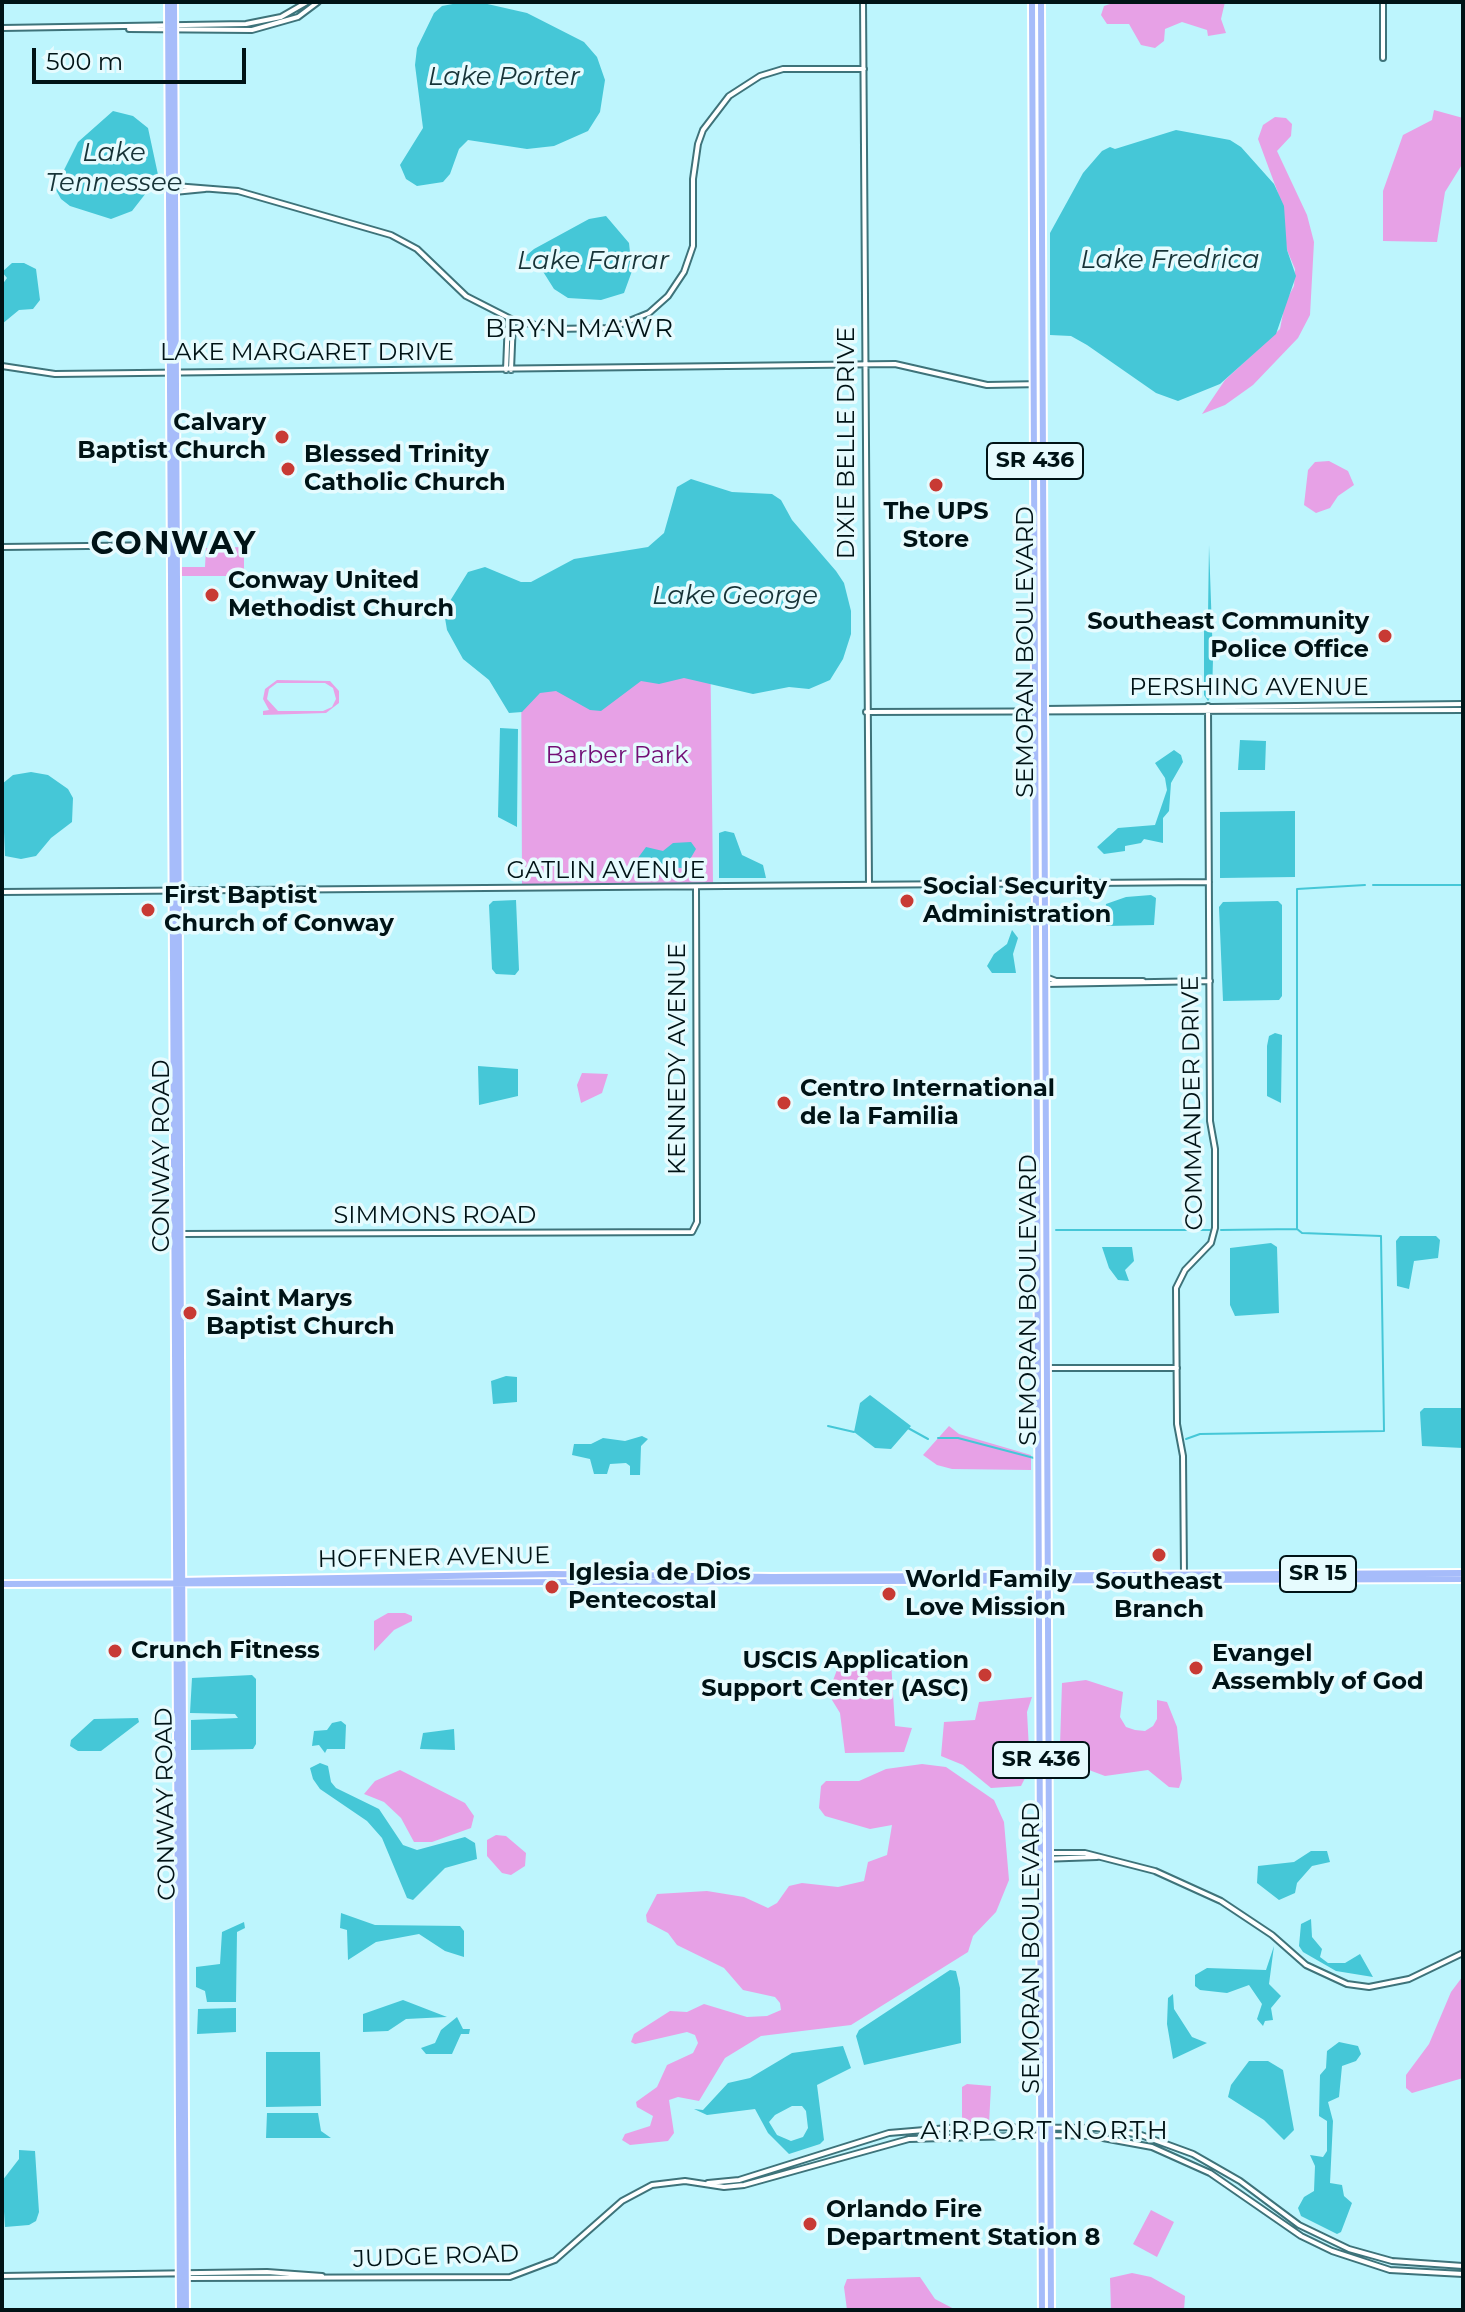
<!DOCTYPE html>
<style>
body{margin:0}
#map{position:relative;width:1465px;height:2312px;overflow:hidden;background:#bdf5fd;font-family:Montserrat,sans-serif}
canvas{display:block}
.frame{position:absolute;inset:0;border:4px solid #001316;pointer-events:none}
.scale{position:absolute;left:32px;top:48px;width:214px;height:36px;box-sizing:border-box;border:4px solid #001316;border-top:0;padding-left:10px;font-size:24px;line-height:28px;white-space:nowrap;color:#001316;-webkit-text-stroke:6px #e6fbfe;paint-order:stroke}
</style>
<div id="map">
<canvas width="1465" height="2312"></canvas>
<div class="frame"></div>
<div class="scale">500 m</div>
</div>
<script>
const context = document.querySelector('canvas').getContext('2d');
context.lineJoin = 'round';
function fillPath(path, color) { context.fillStyle = color; context.fill(path, 'evenodd'); }
const shape = rows => new Path2D(rows.map(r => 'M' + r).join(''));
function strokePath(path, color, width, dash) { context.strokeStyle = color; context.lineWidth = width; context.lineCap = dash ? 'butt' : 'round'; context.setLineDash(dash || []); context.stroke(path); }
function label(font, color, halo, rows, align = 'center') {
  context.font = font + ' Montserrat,sans-serif'; context.lineWidth = 7; context.setLineDash([]); context.textBaseline = 'middle'; context.strokeStyle = halo; context.fillStyle = color; for (const [text, x, y, turn = 0] of rows) {
    context.save(); context.translate(x, y); context.rotate((+turn || 0) * Math.PI / 180); context.textAlign = isNaN(turn) ? turn : align; if (halo) context.strokeText(text, 0, 0); context.fillText(text, 0, 0); context.restore();
  }
}
fillPath(shape([
 [1116,2,1225,2,1221,19,1226,33,1208,36,1207,30,1182,22,1165,29,1164,41,1155,48,1141,45,1129,24,1107,24,1101,15,1104,6],
 [1434,110,1463,118,1463,163,1445,192,1437,242,1383,241,1383,191,1403,135,1432,120],
 [1275,117,1286,118,1292,124,1291,136,1277,151,1307,215,1314,242,1310,315,1298,338,1253,385,1225,405,1202,414,1225,380,1280,329,1285,303,1294,286,1295,269,1287,250,1278,193,1258,139,1263,125],
 [1329,461,1348,471,1354,485,1338,496,1330,508,1316,513,1304,505,1308,470,1315,462],
 [244,547,244,576,180,576,180,567,205,567,206,548],
 [710,627,713,884,522,886,521,630],
 [277,680,330,681,339,691,339,703,326,713,263,715,263,711,269,710,263,699,265,689],
 [277,683,325,683,333,688,336,699,332,707,323,711,278,711,267,699,269,689],
 [582,1073,608,1074,602,1093,581,1103,577,1085],
 [949,1426,959,1434,1031,1455,1031,1470,952,1469,937,1465,923,1455],
 [388,1613,405,1613,412,1616,412,1621,394,1630,374,1651,374,1621],
 [849,1660,891,1661,895,1726,912,1728,904,1752,845,1753,840,1713,832,1700,831,1686,838,1667],
 [1086,1680,1123,1692,1120,1717,1126,1727,1135,1730,1145,1731,1153,1726,1157,1719,1157,1700,1167,1702,1177,1727,1182,1779,1179,1788,1169,1787,1148,1770,1105,1776,1065,1761,1060,1745,1062,1683],
 [1032,1697,1027,1712,1030,1768,1021,1786,991,1788,963,1765,941,1756,944,1722,975,1720,979,1702],
 [922,1764,946,1767,994,1800,1004,1822,1009,1880,996,1912,973,1936,968,1952,851,2025,761,2036,725,2058,699,2101,678,2097,669,2100,674,2133,668,2141,630,2145,622,2140,625,2134,650,2126,653,2116,637,2107,636,2102,657,2087,667,2065,693,2053,698,2043,695,2035,687,2032,635,2044,631,2042,634,2034,670,2011,687,2012,704,2004,747,2017,767,2016,781,2010,780,2003,775,1997,743,1990,724,1968,677,1945,668,1933,647,1922,646,1915,657,1894,707,1891,744,1897,768,1908,777,1903,789,1886,802,1883,838,1887,864,1881,868,1862,887,1855,892,1825,870,1829,825,1816,819,1808,821,1786,826,1781,859,1781,886,1769],
 [400,1770,465,1803,474,1816,471,1828,432,1842,414,1842,401,1818,384,1802,364,1794,375,1781],
 [496,1835,506,1836,526,1853,525,1866,511,1875,502,1873,487,1856,487,1840],
 [1463,1976,1463,2078,1412,2093,1406,2088,1406,2075,1429,2044,1451,1992],
 [967,2084,991,2086,989,2124,962,2122,962,2087],
 [1151,2210,1174,2222,1157,2257,1133,2244],
 [1132,2273,1151,2277,1185,2296,1184,2310,1111,2310,1110,2278],
 [920,2277,935,2299,956,2310,847,2310,844,2287,847,2279]
]), '#e7a1e6');
fillPath(shape([
 [458,3,483,3,527,13,584,42,597,57,605,80,600,112,588,131,554,146,527,149,468,140,459,149,450,174,443,182,417,186,406,179,400,165,423,128,415,65,417,48,434,13,442,6],
 [113,111,133,116,148,128,160,184,146,193,132,211,111,219,70,206,61,199,55,188,78,142],
 [1176,130,1230,140,1241,147,1274,184,1284,206,1287,250,1296,276,1276,334,1220,384,1178,401,1156,393,1087,345,1071,336,1050,335,1050,233,1083,173,1102,151,1110,147,1115,149],
 [606,216,629,243,632,271,624,293,601,300,568,298,554,289,537,262,521,260,534,249,589,219],
 [12,263,24,263,36,269,40,300,33,309,19,310,2,324,2,285,7,278,2,272],
 [691,479,732,492,772,494,781,500,792,520,836,571,844,583,851,611,851,634,843,659,830,680,809,689,789,687,753,694,684,678,659,684,641,681,601,711,590,710,556,691,540,693,522,712,509,713,489,680,463,659,447,630,445,618,450,601,468,572,485,567,521,582,531,582,574,559,648,547,664,533,677,487],
 [1209,545,1213,659,1212,695,1208,701,1204,695,1204,628,1208,615],
 [500,728,518,729,517,827,498,817],
 [1240,740,1266,741,1265,770,1238,770],
 [1174,750,1181,755,1183,762,1171,783,1169,811,1163,818,1163,843,1144,839,1141,843,1125,846,1125,851,1104,854,1097,847,1118,828,1155,825,1167,790,1165,778,1155,763],
 [31,772,48,775,68,789,73,798,72,822,51,838,36,856,21,859,5,856,2,784,13,775],
 [1295,811,1295,877,1220,878,1220,812],
 [725,831,734,833,742,855,763,865,766,878,719,878,719,833],
 [691,842,696,849,685,868,635,867,635,862,646,847,663,851,673,843],
 [1151,895,1156,898,1154,925,1107,926,1104,923,1106,904,1126,897],
 [516,900,519,970,515,975,496,974,492,969,489,905,493,901],
 [1278,901,1282,905,1282,996,1279,1000,1223,1001,1219,907,1223,902],
 [1012,930,1018,938,1013,954,1016,973,992,973,987,966,994,954,1007,944],
 [1275,1033,1282,1035,1281,1103,1267,1096,1267,1046,1269,1036],
 [478,1066,518,1069,518,1096,479,1105],
 [1400,1236,1436,1236,1440,1240,1438,1258,1414,1261,1409,1289,1397,1286,1396,1241],
 [1271,1243,1277,1247,1279,1313,1235,1316,1230,1305,1230,1248],
 [1102,1247,1132,1247,1134,1261,1125,1270,1129,1281,1118,1280,1109,1268],
 [506,1376,517,1377,517,1402,493,1404,491,1381],
 [870,1395,911,1426,891,1449,875,1448,854,1432,860,1403],
 [1424,1408,1463,1408,1463,1448,1422,1446,1420,1412],
 [642,1436,648,1439,641,1446,640,1475,630,1475,630,1466,626,1463,610,1464,607,1474,594,1474,590,1459,572,1455,574,1444,591,1444,603,1438,625,1441],
 [252,1675,256,1679,256,1744,253,1749,191,1750,191,1720,238,1718,235,1714,190,1713,192,1678],
 [138,1718,139,1722,101,1751,78,1751,70,1746,71,1740,94,1719],
 [341,1721,346,1725,345,1749,327,1749,325,1753,319,1745,312,1746,314,1731,327,1730,332,1723],
 [454,1729,455,1750,420,1749,423,1733],
 [320,1763,328,1766,331,1782,336,1788,379,1809,403,1845,417,1850,465,1837,475,1843,477,1859,445,1868,413,1900,407,1898,382,1838,367,1821,320,1789,313,1779,310,1768],
 [1311,1851,1327,1851,1330,1862,1312,1866,1297,1883,1295,1893,1279,1900,1257,1883,1258,1866,1294,1862],
 [341,1913,375,1925,460,1926,464,1931,464,1957,445,1951,419,1934,376,1942,348,1960,347,1930,340,1928],
 [1311,1919,1312,1937,1322,1949,1320,1957,1328,1963,1345,1963,1360,1954,1373,1977,1336,1971,1303,1952,1299,1946,1301,1924],
 [244,1922,245,1928,237,1932,236,2002,207,2002,205,1991,196,1987,196,1967,220,1964,222,1932],
 [1274,1946,1269,1984,1281,1996,1271,2008,1273,2020,1265,2021,1263,2026,1257,2019,1262,2004,1249,1985,1227,1993,1200,1990,1195,1986,1195,1975,1207,1968,1266,1970],
 [950,1970,956,1971,960,1988,961,2043,864,2065,856,2036,859,2030],
 [1173,1994,1174,2009,1192,2037,1207,2043,1173,2059,1167,2024,1168,1998],
 [403,2000,447,2017,406,2019,388,2031,363,2032,363,2014],
 [236,2008,236,2032,197,2034,198,2009],
 [457,2017,463,2029,470,2029,469,2034,461,2034,452,2054,426,2054,421,2048,435,2043,441,2030],
 [1339,2042,1358,2046,1361,2054,1356,2061,1342,2066,1339,2097,1328,2102,1333,2121,1330,2183,1342,2185,1344,2196,1352,2203,1341,2232,1337,2234,1301,2216,1298,2208,1304,2197,1314,2191,1315,2166,1310,2155,1323,2157,1327,2151,1327,2121,1319,2116,1320,2075,1326,2068,1327,2051],
 [843,2046,851,2068,817,2085,824,2140,820,2144,789,2154,768,2133,755,2109,707,2115,694,2109,703,2110,728,2083,750,2078,792,2053],
 [792,2106,802,2106,806,2111,808,2128,803,2137,791,2141,777,2135,769,2122,775,2115],
 [266,2052,320,2052,321,2106,266,2107],
 [1249,2061,1268,2061,1283,2070,1294,2130,1284,2140,1264,2120,1228,2097,1231,2085],
 [267,2113,318,2113,321,2131,331,2138,266,2138],
 [19,2150,35,2151,39,2212,36,2221,29,2225,5,2227,2,2181,19,2159]
]), '#45c7d7');
strokePath(shape([
 [1373,885,1463,885],
 [1297,1228,1297,889,1365,885],
 [1056,1230,1210,1230],
 [828,1426,854,1432],
 [908,1428,928,1439],
 [938,1438,958,1438,1034,1458],
 [1186,1439,1200,1434,1384,1431,1381,1236,1302,1233,1297,1229,1221,1230]
]), '#45c7d7', 2);
const minor = shape([
 [863,2,869,884],
 [1383,2,1383,58],
 [2,28,246,24,281,17,307,2],
 [129,29,252,30,298,17,318,2],
 [175,186,238,191,391,235,417,249,466,296,513,320,553,329,612,328,649,313,668,296,684,272,693,246,693,179,698,144,703,130,729,96,760,76,783,69,864,69],
 [174,192,205,189],
 [2,366,55,374,895,364,987,385,1043,384],
 [506,370,508,319],
 [511,370,513,320],
 [2,547,172,545],
 [1045,709,1463,704],
 [866,712,1463,710],
 [2,892,1209,882],
 [1045,977,1056,981,1143,981],
 [1045,984,1210,981],
 [181,1234,692,1232,697,1222,696,888],
 [1047,1368,1177,1368],
 [1184,1577,1183,1456,1177,1424,1176,1288,1185,1270,1211,1243,1215,1228,1215,1149,1210,1121,1208,706],
 [1041,1853,1085,1853,1155,1871,1221,1901,1272,1935,1306,1965,1347,1984,1369,1987,1409,1979,1463,1953],
 [1041,1859,1097,1857],
 [708,2183,739,2180,889,2133,960,2127,1096,2128,1141,2135,1193,2154,1240,2181,1299,2225,1349,2249,1392,2261,1463,2266],
 [2,2276,267,2272,322,2276],
 [185,2278,510,2277,555,2260,622,2201,652,2185,685,2181,724,2187,744,2185,909,2139,1050,2135,1092,2136,1152,2147,1210,2173,1301,2236,1332,2251,1390,2270,1463,2274]
]);
const major = shape([
 [168,2,180,2310],
 [174,2,186,2310],
 [1032,2,1042,2310],
 [1041,2,1051,2310],
 [178,1581,553,1574,772,1577,1463,1573],
 [2,1584,1463,1579]
]);
strokePath(minor, '#3e737a', 8);
strokePath(major, '#fff', 10);
strokePath(minor, '#fff', 4);
strokePath(major, '#a6bcfa', 6);
for (const [x, y, r, color] of [
 [282,437,8,"#c83a34"],
 [288,469,8,"#c83a34"],
 [936,485,8,"#c83a34"],
 [212,595,8,"#c83a34"],
 [1385,636,8,"#c83a34"],
 [907,901,8,"#c83a34"],
 [148,910,8,"#c83a34"],
 [784,1103,8,"#c83a34"],
 [190,1313,8,"#c83a34"],
 [1159,1555,8,"#c83a34"],
 [552,1587,8,"#c83a34"],
 [889,1594,8,"#c83a34"],
 [115,1651,8,"#c83a34"],
 [1196,1668,8,"#c83a34"],
 [985,1675,8,"#c83a34"],
 [810,2224,8,"#c83a34"]
]) { const dot = new Path2D(); dot.arc(x, y, r, 0, 2 * Math.PI); context.fillStyle = color; context.fill(dot); strokePath(dot, '#e6fbfe', 3); }
for (const [x, y, w] of [
 [1035,461,96],
 [1318,1574,76],
 [1041,1760,96]
]) { const box = new Path2D(); box.roundRect(x - w / 2, y - 18, w, 36, 6); context.fillStyle = '#e6fbfe'; context.fill(box); strokePath(box, '#001316', 2); }
label('bold 22px', '#001316', null, [
 ["SR 436",1035,461],
 ["SR 15",1318,1574],
 ["SR 436",1041,1760]
]);
label('24px', '#001316', '#e6fbfe', [
 ["LAKE MARGARET DRIVE",307,353],
 ["DIXIE BELLE DRIVE",847,443,-90],
 ["SEMORAN BOULEVARD",1026,652,-90],
 ["PERSHING AVENUE",1249,688],
 ["GATLIN AVENUE",606,871],
 ["KENNEDY AVENUE",678,1059,-90],
 ["COMMANDER DRIVE",1193,1103,-91],
 ["CONWAY ROAD",162,1156,-90],
 ["SIMMONS ROAD",435,1216],
 ["SEMORAN BOULEVARD",1029,1300,-90],
 ["HOFFNER AVENUE",434,1558,-1],
 ["CONWAY ROAD",166,1804,-91],
 ["SEMORAN BOULEVARD",1032,1948,-90],
 ["JUDGE ROAD",436,2257,-2]
]);
label('bold 24px', '#001316', '#e6fbfe', [
 ["Calvary",266,423,"right"],
 ["Baptist Church",266,451,"right"],
 ["Blessed Trinity",304,455],
 ["Catholic Church",304,483],
 ["The UPS",936,512,"center"],
 ["Store",936,540,"center"],
 ["Conway United",228,581],
 ["Methodist Church",228,609],
 ["Southeast Community",1369,622,"right"],
 ["Police Office",1369,650,"right"],
 ["Social Security",923,887],
 ["Administration",923,915],
 ["First Baptist",164,896],
 ["Church of Conway",164,924],
 ["Centro International",800,1089],
 ["de la Familia",800,1117],
 ["Saint Marys",206,1299],
 ["Baptist Church",206,1327],
 ["Iglesia de Dios",568,1573],
 ["Pentecostal",568,1601],
 ["World Family",905,1580],
 ["Love Mission",905,1608],
 ["Southeast",1159,1582,"center"],
 ["Branch",1159,1610,"center"],
 ["Crunch Fitness",131,1651],
 ["Evangel",1212,1654],
 ["Assembly of God",1212,1682],
 ["USCIS Application",969,1661,"right"],
 ["Support Center (ASC)",969,1689,"right"],
 ["Orlando Fire",826,2210],
 ["Department Station 8",826,2238]
], 'left');
label('24px', '#720f75', '#e6fbfe', [
 ["Barber Park",617,756]
]);
label('italic 26px', '#173337', '#e6fbfe', [
 ["Lake Porter",504,77],
 ["Lake",114,153],
 ["Tennessee",114,183],
 ["Lake Fredrica",1170,260],
 ["Lake Farrar",593,261],
 ["Lake George",735,596]
]);
context.letterSpacing = '2px';
label('26px', '#001316', '#e6fbfe', [
 ["BRYN MAWR",580,329],
 ["AIRPORT NORTH",1045,2131]
]);
context.letterSpacing = '0px';
context.letterSpacing = '2px';
label('bold 32px', '#001316', '#e6fbfe', [
 ["CONWAY",174,545]
]);
context.letterSpacing = '0px';
</script>
